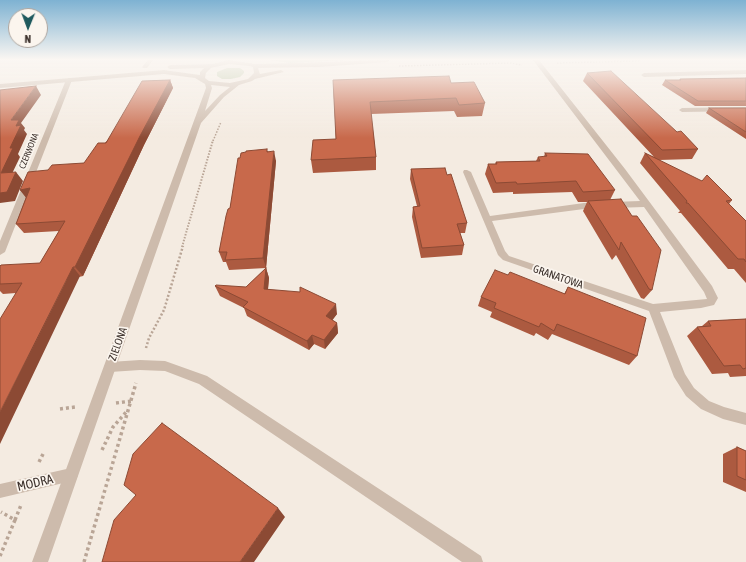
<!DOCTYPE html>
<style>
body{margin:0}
#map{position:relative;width:746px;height:562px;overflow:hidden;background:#f4ebe1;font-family:"Asap Condensed",sans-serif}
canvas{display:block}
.north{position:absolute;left:8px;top:8px;width:40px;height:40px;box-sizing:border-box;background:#fbf5ee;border:1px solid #aea6a0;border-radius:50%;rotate:181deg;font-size:11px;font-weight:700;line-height:16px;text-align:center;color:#3b302b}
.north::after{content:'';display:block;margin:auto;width:14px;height:18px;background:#1f5a5e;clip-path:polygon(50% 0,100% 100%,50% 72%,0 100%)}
</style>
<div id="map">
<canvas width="746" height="562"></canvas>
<div class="north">N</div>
</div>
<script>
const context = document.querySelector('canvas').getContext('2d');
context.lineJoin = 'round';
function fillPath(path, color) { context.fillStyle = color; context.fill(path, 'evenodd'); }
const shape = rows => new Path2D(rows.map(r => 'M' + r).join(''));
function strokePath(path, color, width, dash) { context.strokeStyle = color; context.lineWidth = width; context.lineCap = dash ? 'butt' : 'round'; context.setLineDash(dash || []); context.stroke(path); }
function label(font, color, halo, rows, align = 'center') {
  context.font = font + ' "Asap Condensed",sans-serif'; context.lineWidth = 3.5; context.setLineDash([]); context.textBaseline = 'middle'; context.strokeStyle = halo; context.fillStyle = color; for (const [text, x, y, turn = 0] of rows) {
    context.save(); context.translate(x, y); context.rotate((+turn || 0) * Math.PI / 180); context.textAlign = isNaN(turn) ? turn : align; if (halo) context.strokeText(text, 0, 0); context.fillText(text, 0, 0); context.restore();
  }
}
fillPath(shape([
 [270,60,344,60,290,63],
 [227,68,240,68,244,71,244,73,240,77,231,79,222,79,217,76,217,72]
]), '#b8c4a0');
strokePath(shape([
 [557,63,640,61],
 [399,66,511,63,522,65],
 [213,141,221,122]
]), '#b9a596', 1.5, [1.5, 1.5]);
strokePath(shape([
 [182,247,213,140]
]), '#b9a596', 2, [1.5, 1.5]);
strokePath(shape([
 [146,348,149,338,164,310,183,246]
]), '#b9a596', 2.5, [2, 2]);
strokePath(shape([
 [116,403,132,401],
 [60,409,75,407],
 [102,450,113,427,127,411],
 [39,462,44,452],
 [15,520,21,505],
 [0,556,15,520,1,512],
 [84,562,136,383]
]), '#b9a596', 3.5, [3, 3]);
fillPath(shape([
 [148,60,153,60,147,68,143,68,142,67,148,60],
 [746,70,746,74,644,77,641,75,644,73,746,70],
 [140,360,165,361,207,376,460,542,481,556,483,562,462,562,199,384,165,371,140,370,110,372,106,371,104,367,106,363,110,362,140,360]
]), '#cdbbac');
fillPath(shape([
 [533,60,539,60,625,169,712,286,718,298,714,305,701,308,660,312,685,374,694,388,709,401,724,407,746,413,746,425,723,419,701,409,686,396,674,377,649,311,503,260,498,255,463,172,464,170,467,170,471,172,490,216,584,203,640,201,533,60],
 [644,207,704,292,707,299,653,304,509,256,505,251,492,221,584,209,644,207],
 [69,78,72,80,5,252,0,255,0,241,66,80,69,78],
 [746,107,746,111,682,112,679,110,682,108,746,107],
 [71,468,76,470,78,475,76,480,0,498,0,484,71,468]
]), '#cdbbac');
fillPath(shape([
 [229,60,256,64,390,60,387,62,320,67,258,68,260,74,281,70,284,72,255,79,252,81,239,85,224,97,201,123,48,562,32,562,206,88,205,84,195,78,164,74,0,88,0,84,164,70,200,75,200,72,204,68,170,69,167,67,170,65,212,64,229,60],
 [229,64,249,66,253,67,254,73,248,79,230,83,209,81,205,78,206,73,211,68,229,64],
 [211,85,230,87,220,95,205,111,212,88,211,85]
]), '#cdbbac');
fillPath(shape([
 [587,73,677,132,698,149,692,159,659,160,732,200,729,204,746,221,746,283,734,269,728,269,681,213,678,213,680,211,640,163,645,153,654,157,583,81],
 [746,78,746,106,695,106,662,85,665,80,679,80,680,79],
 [170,80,173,88,144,145,83,276,16,293,3,294,0,291,0,266,40,263,59,231,24,233,16,224,26,197,20,190,48,170,84,163],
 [333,80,451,83,485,103,482,116,457,117,454,111,371,114,376,157,376,170,313,173,311,160,336,139],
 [709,108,746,108,746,139,706,113],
 [268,151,276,161,266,268,229,270,226,262,223,262,219,252,230,208,240,158],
 [545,153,615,190,610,200,652,290,644,299,641,298,616,255,612,260,583,211,587,202,578,202,572,192,513,194,513,192,493,193,485,174,488,164,495,164,496,162,536,161,538,157,544,157],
 [411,169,447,175,467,223,465,233,460,233,464,245,462,255,421,258,412,217,413,207,417,206,410,179],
 [266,268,269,278,268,289,337,314,332,320,337,323,338,333,325,349,314,344,309,350,247,316,244,308,220,296,215,286,246,287],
 [508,275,564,294,568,287,637,356,629,365,552,334,548,340,536,333,534,336,490,317,492,312,478,306,481,297],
 [746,319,746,376,730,377,728,373,712,374,687,336,697,327,702,326,708,321],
 [737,447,746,451,746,492,723,482,723,454]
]), '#ac5a40');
fillPath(shape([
 [170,80,173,88,144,145,83,276,75,267,140,136],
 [36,86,41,95,21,123,25,128,24,130,27,134,18,154,20,157,8,182,1,173,10,148,11,120],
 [274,151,276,161,266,268,263,258],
 [16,172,23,181,15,201,0,203,0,193],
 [30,188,27,199,20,190],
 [73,267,80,276,0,444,0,412],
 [266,268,269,278,267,299,264,289],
 [336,304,337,314,328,326,326,316],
 [337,323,338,333,325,349,324,340],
 [312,335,314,344,309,350,307,341],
 [278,508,285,517,254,562,240,562]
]), '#8c4a34');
const building = shape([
 [611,71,677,132,681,131,698,149,662,150,587,73,611,71],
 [449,76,451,83,474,82,485,103,459,105,456,98,370,102,376,157,311,160,313,140,336,139,333,80,449,76],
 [746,78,746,101,698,101,665,80,681,80,680,79,746,78],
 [170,80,140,136,75,267,73,267,0,412,0,319,22,283,0,284,0,266,1,265,40,263,65,221,16,224,30,188,20,190,28,172,48,170,52,165,84,163,98,143,106,143,142,81,170,80],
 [36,86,11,120,19,120,16,126,21,125,10,148,13,148,1,173,16,172,7,192,0,193,0,90,36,86],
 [709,108,746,108,746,132,709,108],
 [267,149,267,152,274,151,263,258,225,260,227,252,219,252,226,216,228,209,230,208,238,158,240,158,241,153,246,152,246,151,267,149],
 [545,153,588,154,615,190,583,192,576,181,517,184,516,182,496,183,488,164,497,164,496,162,540,161,538,157,547,156,545,153],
 [645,153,702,181,707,175,732,200,726,201,746,221,746,262,744,259,738,259,688,203,686,203,687,201,645,153],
 [445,168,447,175,451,174,467,223,457,224,464,245,422,248,413,207,420,206,411,169,445,168],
 [621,199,632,216,637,216,661,250,652,290,649,289,621,242,619,250,588,201,621,199],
 [266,268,264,289,300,292,300,287,336,304,326,316,337,323,324,340,312,335,307,341,243,307,248,302,215,286,216,285,246,287,266,268],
 [495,270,508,275,510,272,565,294,568,287,646,318,637,356,557,324,554,331,541,323,539,327,494,308,496,303,481,297,495,270],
 [746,319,746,368,743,369,740,365,724,366,697,327,711,326,708,321,746,319],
 [162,423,278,508,240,562,102,562,114,520,136,495,124,485,133,454,162,423],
 [737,447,746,451,746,480,737,476,737,447]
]);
fillPath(building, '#c8694b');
strokePath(building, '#8c4a34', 1);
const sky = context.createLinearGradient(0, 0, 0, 138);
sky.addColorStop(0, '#7eb2d2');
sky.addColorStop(0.43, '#faf6f2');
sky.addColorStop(1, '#faf6f200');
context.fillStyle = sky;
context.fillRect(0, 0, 746, 138);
label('9px', '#3b302b', '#fbf5ee', [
 ["CZERWONA",29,151,-68]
]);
label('11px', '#3b302b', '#fbf5ee', [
 ["GRANATOWA",558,277,19],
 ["ZIELONA",118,344,-70]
]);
label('13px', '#3b302b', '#fbf5ee', [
 ["MODRA",35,483,-13]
]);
</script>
